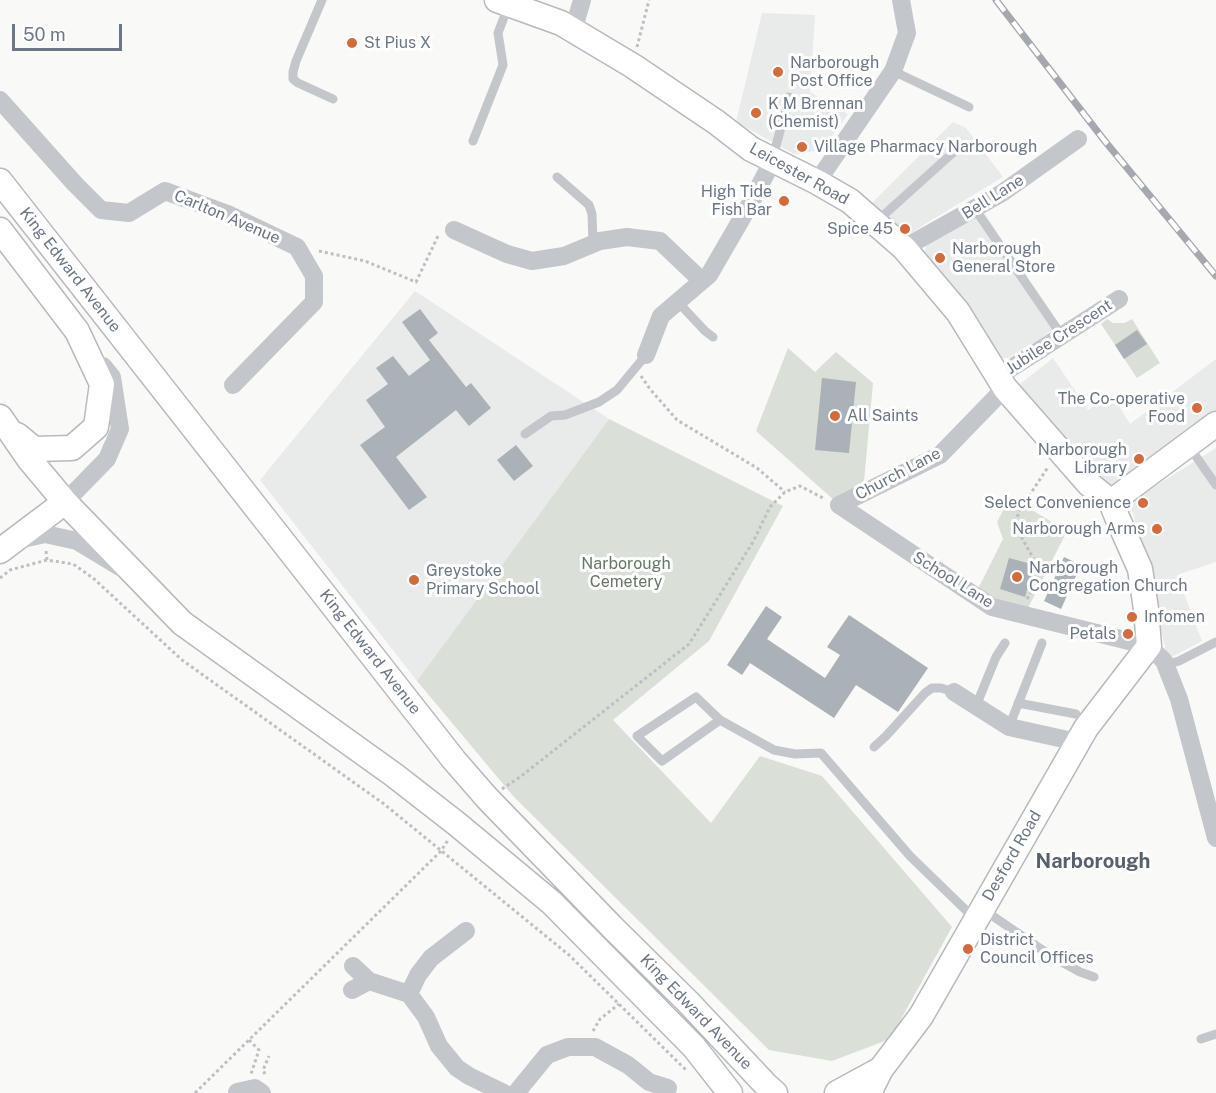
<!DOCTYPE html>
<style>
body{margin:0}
#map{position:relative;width:1216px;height:1093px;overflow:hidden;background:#f9f9f7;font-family:"Public Sans",sans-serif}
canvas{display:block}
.scale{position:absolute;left:12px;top:24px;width:110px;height:27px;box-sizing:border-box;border:3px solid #6b7785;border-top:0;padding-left:8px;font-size:18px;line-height:21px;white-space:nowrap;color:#6b7785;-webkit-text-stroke:4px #fff;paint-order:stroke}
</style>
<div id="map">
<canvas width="1216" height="1093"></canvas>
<div class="scale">50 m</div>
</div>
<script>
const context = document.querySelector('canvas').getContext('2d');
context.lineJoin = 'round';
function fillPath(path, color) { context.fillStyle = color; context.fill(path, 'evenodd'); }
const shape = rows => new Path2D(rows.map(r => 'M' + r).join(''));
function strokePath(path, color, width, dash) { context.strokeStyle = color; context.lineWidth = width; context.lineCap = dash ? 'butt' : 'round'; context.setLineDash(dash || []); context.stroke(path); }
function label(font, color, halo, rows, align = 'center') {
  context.font = font + ' "Public Sans",sans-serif'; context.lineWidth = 6; context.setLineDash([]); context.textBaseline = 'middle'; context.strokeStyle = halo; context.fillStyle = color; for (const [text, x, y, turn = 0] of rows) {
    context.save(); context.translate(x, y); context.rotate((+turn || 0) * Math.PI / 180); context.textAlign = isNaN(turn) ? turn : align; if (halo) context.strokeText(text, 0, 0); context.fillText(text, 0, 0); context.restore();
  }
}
fillPath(shape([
 [762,13,815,15,810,92,848,114,826,145,815,151,794,154,736,122],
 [953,122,966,128,1003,177,925,224,908,236,871,204],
 [983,211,1059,325,1040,339,1008,358,1000,358,925,252,926,243],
 [415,291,609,419,417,681,260,480],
 [1053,358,1088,410,1112,395,1130,424,1216,359,1216,412,1114,486,1100,481,1015,388],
 [1216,448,1216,562,1177,575,1202,641,1168,659,1130,502]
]), '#e9ebea');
fillPath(shape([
 [1107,319,1113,323,1125,323,1132,319,1160,363,1137,378,1101,324],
 [788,348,815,372,836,352,873,383,864,482,844,498,834,500,756,431],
 [609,419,783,506,709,641,613,720,711,823,760,756,822,776,952,927,890,1039,832,1061,769,1050,514,797,417,681],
 [1010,497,1067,531,1027,610,976,593,1003,539,997,522]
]), '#dadfd8');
fillPath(shape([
 [420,309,438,333,429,340,466,387,471,383,491,408,469,426,456,410,396,457,427,497,409,510,360,445,385,427,366,400,388,384,376,368,393,356,409,376,430,360,402,322],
 [1137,330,1147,344,1124,359,1115,345],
 [822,378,856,382,849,453,815,450],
 [516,445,533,466,514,481,497,460],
 [1064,557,1081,565,1061,609,1044,601],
 [1009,558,1035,565,1025,597,1000,589],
 [766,606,782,617,767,639,825,678,840,655,827,647,849,615,928,668,898,712,856,685,834,718,750,663,742,675,727,665]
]), '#aab1b7');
const secondary = shape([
 [497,0,561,23,633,66,716,122,751,149,817,182,850,201,904,248,958,312,1005,388,1089,484,1111,502],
 [0,181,454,760,487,798,612,927,688,1002,766,1085,775,1093],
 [0,230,77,331,102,384,96,427,72,448,34,449,17,435],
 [0,417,29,459,65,502,182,623,394,775,457,824,552,903,694,1047,730,1093],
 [1111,502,1216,424],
 [0,551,65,502],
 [837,1093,881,1069],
 [869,1093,881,1069,921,1016,1086,728,1149,646,1146,609,1140,569,1117,517,1111,502]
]);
strokePath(secondary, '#b6babe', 27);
strokePath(shape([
 [637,47,649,0],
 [319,251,365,261,416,282,439,234],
 [641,376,650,389,677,420,757,468,785,492],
 [46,551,47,560,73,564,93,578,182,660,384,804,569,955,687,1071],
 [0,578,10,570,47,560],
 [1027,599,1036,583,1038,567,1017,529,1018,513,1048,467],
 [502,789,520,777,689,644,753,542,770,507,785,492,800,486,825,499],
 [593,1031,600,1019,619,1004],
 [249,1040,259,1050,251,1074],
 [265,1074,263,1070,269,1056],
 [195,1093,441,851,448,840]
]), '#bdbfc2', 3, [3, 3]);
strokePath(shape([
 [322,0,296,61,293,72,293,79,298,83,333,99],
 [893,71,969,107],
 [473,141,503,65,498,33,509,4],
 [773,157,789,97],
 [557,177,589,205,592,214,593,244],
 [975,209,1062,336],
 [876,222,957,149],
 [677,301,705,331,713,337],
 [525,434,551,416,565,415,599,402,617,390,646,355],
 [1188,445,1216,485],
 [1164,661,1172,663,1179,661,1216,642],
 [1018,703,1076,714],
 [976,706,996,657,1005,643],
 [720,720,662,761,637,736,696,697,720,720,774,750,795,754,821,753,910,856,975,919],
 [1009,727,1042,643],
 [874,747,886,736,925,693,932,688,941,688,954,692],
 [984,910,1051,956,1080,972,1094,977],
 [1201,1039,1216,1034]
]), '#c3c6ca', 9);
strokePath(shape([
 [573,31,582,0],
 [0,100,75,184,101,210,129,213,165,191,230,215,297,247,314,276,314,302,233,385],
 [817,182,893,71,907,33,901,0],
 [454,230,507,254,532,261,564,256,600,241,627,237,660,241,702,281],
 [904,248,1002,193,1078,139],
 [646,355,661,316,709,275,749,206,773,160],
 [999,376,1119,299],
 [65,502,107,459,120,429,112,377,103,366],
 [839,505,992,607,1149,646,1164,661,1179,699,1216,838],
 [839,505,940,455,1005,388],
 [18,540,45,534,77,541,120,567],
 [954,692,1009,727,1077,742],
 [353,966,369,981,409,994,426,1017,439,1046,457,1068,469,1076,504,1093],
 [352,990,369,981],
 [409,994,418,975,431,958,466,931],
 [237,1092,255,1088,262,1093],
 [516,1093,547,1055,568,1047,595,1047,628,1065,649,1082,668,1088]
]), '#c3c6ca', 18);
strokePath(secondary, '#fff', 24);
const rail = shape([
 [996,0,1104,140,1216,276]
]);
strokePath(rail, '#a5a9af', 7);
strokePath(rail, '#fff', 4.5, [14]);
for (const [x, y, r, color] of [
 [352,43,6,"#d46b3b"],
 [778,72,6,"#d46b3b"],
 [756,113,6,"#d46b3b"],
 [802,147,6,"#d46b3b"],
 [784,201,6,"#d46b3b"],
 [905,229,6,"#d46b3b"],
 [940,258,6,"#d46b3b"],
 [1197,408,6,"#d46b3b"],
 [835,416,6,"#d46b3b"],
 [1139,459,6,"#d46b3b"],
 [1143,503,6,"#d46b3b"],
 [1157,529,6,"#d46b3b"],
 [1017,577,6,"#d46b3b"],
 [414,580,6,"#d46b3b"],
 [1132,617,6,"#d46b3b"],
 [1128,634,6,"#d46b3b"],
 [968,949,6,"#d46b3b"]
]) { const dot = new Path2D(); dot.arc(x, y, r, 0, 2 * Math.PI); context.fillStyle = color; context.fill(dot); strokePath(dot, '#fff', 2); }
label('16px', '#6b7785', '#fff', [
 ["St Pius X",364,43],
 ["Narborough",790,63],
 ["Post Office",790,81],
 ["K M Brennan",768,104],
 ["(Chemist)",768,122],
 ["Village Pharmacy Narborough",814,147],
 ["High Tide",772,192,"right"],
 ["Fish Bar",772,210,"right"],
 ["Spice 45",893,229,"right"],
 ["Narborough",952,249],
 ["General Store",952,267],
 ["The Co-operative",1185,399,"right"],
 ["Food",1185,417,"right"],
 ["All Saints",847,416],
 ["Narborough",1127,450,"right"],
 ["Library",1127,468,"right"],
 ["Select Convenience",1131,503,"right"],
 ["Narborough Arms",1145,529,"right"],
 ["Narborough",1029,568],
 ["Congregation Church",1029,586],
 ["Greystoke",426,571],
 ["Primary School",426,589],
 ["Infomen",1144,617],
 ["Petals",1116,634,"right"],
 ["District",980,940],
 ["Council Offices",980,958]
], 'left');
label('16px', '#6b7785', '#fff', [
 ["Leicester Road",799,174,29],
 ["Bell Lane",993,197,-32],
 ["Carlton Avenue",227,217,23],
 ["King Edward Avenue",70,270,52],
 ["Jubilee Crescent",1059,337,-33],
 ["Church Lane",898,474,-28],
 ["School Lane",953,580,32],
 ["King Edward Avenue",370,652,52],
 ["Desford Road",1012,856,-60],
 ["King Edward Avenue",696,1012,46]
]);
label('16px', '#667865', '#fff', [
 ["Narborough",626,564],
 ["Cemetery",626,582]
]);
label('bold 20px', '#58616b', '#fff', [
 ["Narborough",1093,862]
]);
</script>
